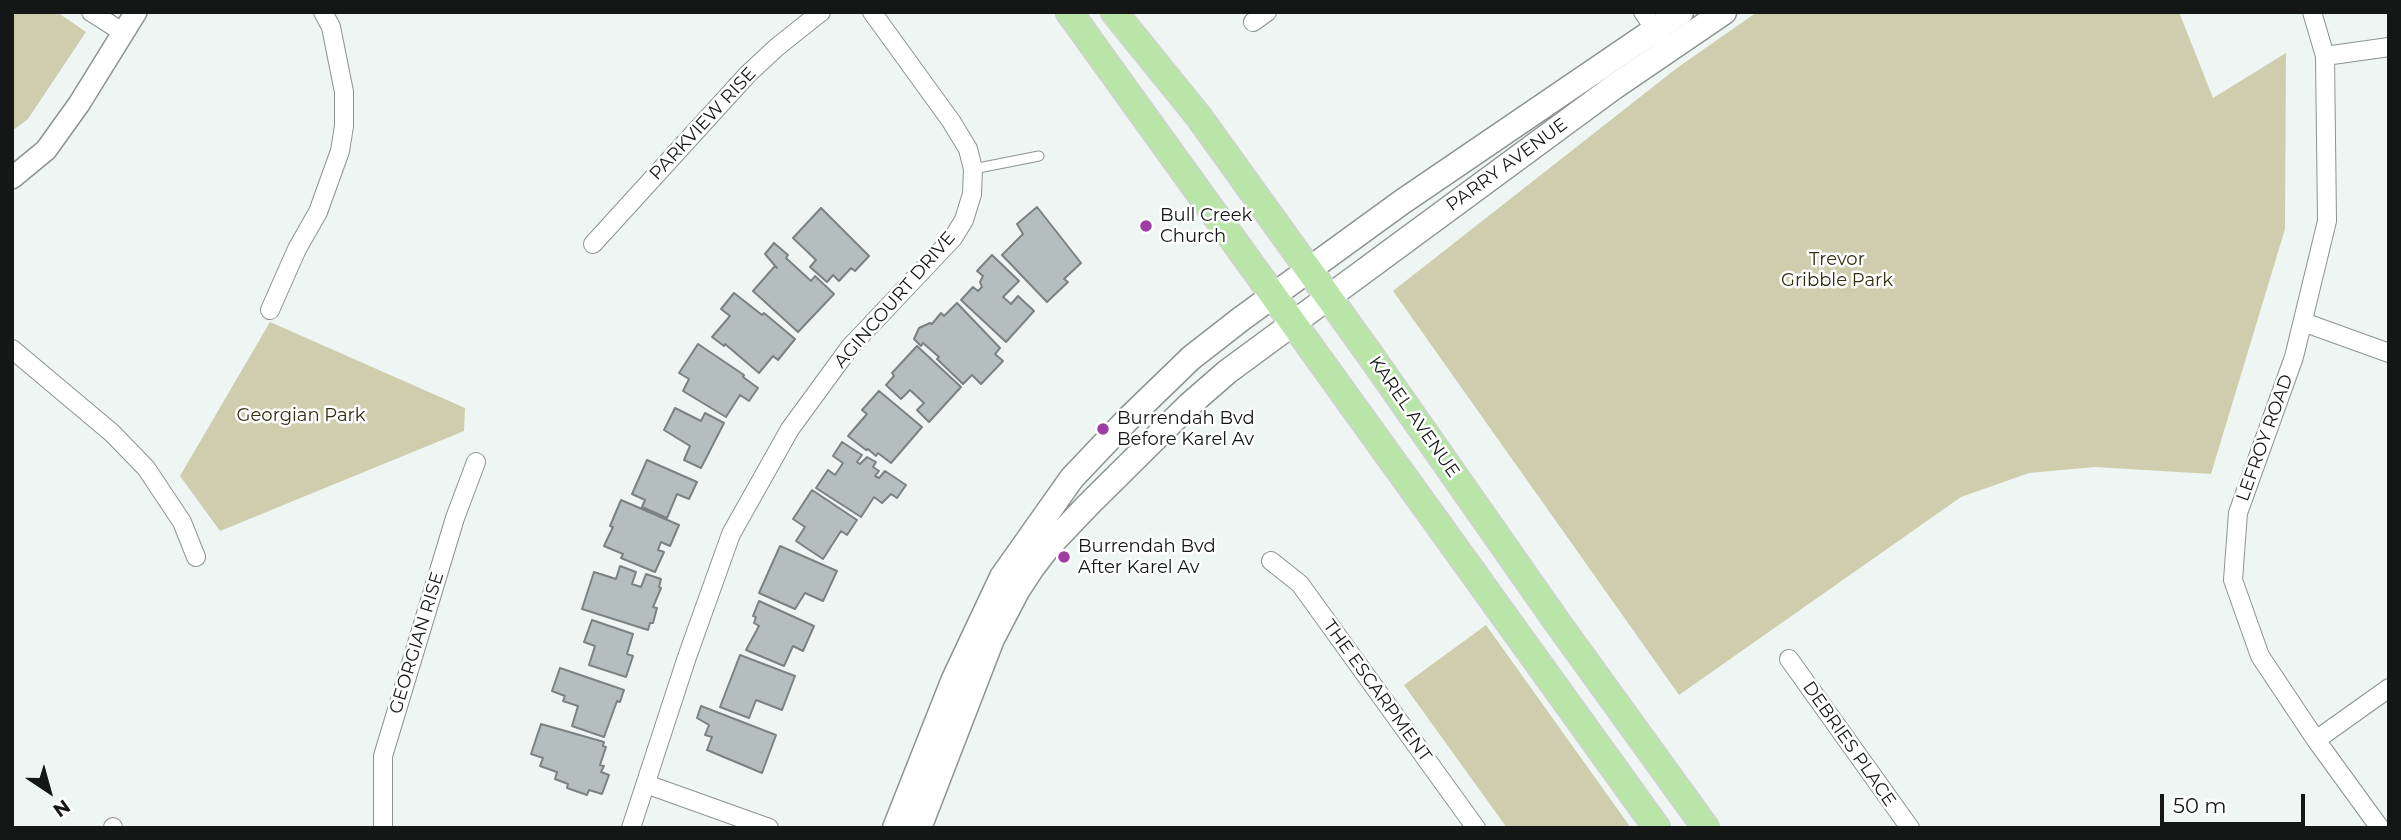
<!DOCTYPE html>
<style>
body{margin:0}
#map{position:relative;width:2401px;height:840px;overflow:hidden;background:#eef5f2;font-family:Montserrat,sans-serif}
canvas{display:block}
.frame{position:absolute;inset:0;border:14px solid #141716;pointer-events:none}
.north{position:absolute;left:14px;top:756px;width:70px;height:70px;-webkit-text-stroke:5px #fff;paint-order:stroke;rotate:144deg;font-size:19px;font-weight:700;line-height:28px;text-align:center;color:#141716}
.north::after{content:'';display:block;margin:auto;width:24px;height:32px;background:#141716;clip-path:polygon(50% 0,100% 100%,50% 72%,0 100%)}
.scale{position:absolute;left:2160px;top:794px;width:145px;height:32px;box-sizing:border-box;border:4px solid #141716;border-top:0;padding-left:9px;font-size:21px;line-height:24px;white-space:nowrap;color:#141716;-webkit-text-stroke:5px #fff;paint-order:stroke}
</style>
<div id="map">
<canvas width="2401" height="840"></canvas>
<div class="frame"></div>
<div class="north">N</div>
<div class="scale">50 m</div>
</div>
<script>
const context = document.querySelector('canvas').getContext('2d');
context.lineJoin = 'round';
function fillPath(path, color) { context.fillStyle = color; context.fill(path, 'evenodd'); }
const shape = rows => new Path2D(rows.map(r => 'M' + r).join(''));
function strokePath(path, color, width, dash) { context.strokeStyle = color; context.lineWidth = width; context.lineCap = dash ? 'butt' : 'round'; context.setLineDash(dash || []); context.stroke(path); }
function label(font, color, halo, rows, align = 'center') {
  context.font = font + ' Montserrat,sans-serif'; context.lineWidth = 5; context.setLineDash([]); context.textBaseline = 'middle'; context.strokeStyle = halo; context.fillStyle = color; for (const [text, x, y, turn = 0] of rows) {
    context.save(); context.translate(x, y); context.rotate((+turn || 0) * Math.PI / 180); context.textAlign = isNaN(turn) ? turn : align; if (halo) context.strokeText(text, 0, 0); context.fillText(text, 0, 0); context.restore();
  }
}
fillPath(shape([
 [12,12,57,12,86,32,28,119,12,131],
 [1757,12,2179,12,2213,98,2286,53,2285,229,2211,474,2095,467,2029,473,1961,497,1679,695,1393,291,1677,68],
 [270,322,465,408,464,431,220,531,180,476],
 [1486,625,1631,828,1507,828,1404,685]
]), '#ceceaf');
const building = shape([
 [1037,207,1081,263,1064,279,1068,282,1047,302,1002,255,1023,234,1017,224,1037,207],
 [821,208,869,256,855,271,851,268,839,281,833,275,827,282,810,267,816,260,793,238,821,208],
 [774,243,788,255,786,258,811,281,815,276,834,294,798,332,753,291,775,266,777,268,765,254,774,243],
 [992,255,1019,281,1003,297,1011,304,1018,296,1034,311,1006,342,961,300,973,287,978,291,982,287,980,282,983,276,977,271,992,255],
 [734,293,762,315,764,313,795,339,778,360,773,356,759,373,725,344,724,346,712,337,730,316,721,309,734,293],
 [957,303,1000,348,995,354,1003,361,981,384,972,375,963,384,937,359,939,357,923,343,921,346,914,339,919,328,930,323,932,324,941,313,944,316,957,303],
 [698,344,744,375,743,377,758,388,749,401,740,395,726,417,683,391,689,379,679,373,698,344],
 [917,346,961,387,929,422,917,410,924,403,910,390,901,399,886,385,894,376,892,373,917,346],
 [879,391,922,427,891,463,878,453,876,456,868,449,866,450,848,436,867,414,862,410,879,391],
 [675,408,701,421,705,413,724,423,701,468,684,460,690,446,664,430,675,408],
 [842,442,862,455,857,462,860,464,867,457,876,462,873,467,879,471,875,476,879,478,885,471,906,485,897,498,891,494,882,503,874,497,861,517,816,488,828,470,835,475,843,463,833,456,842,442],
 [647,460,697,482,689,499,677,494,667,518,642,507,645,500,632,494,647,460],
 [812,490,857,520,847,535,841,531,823,559,796,541,805,527,793,519,812,490],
 [621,500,679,525,670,546,661,542,658,550,664,552,655,572,621,558,623,554,604,546,613,527,610,526,621,500],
 [780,546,837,571,823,601,805,593,795,609,759,593,780,546],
 [620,566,636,572,632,584,641,587,646,574,661,579,659,587,661,588,653,607,657,608,653,623,650,623,648,630,582,609,594,572,616,579,620,566],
 [759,601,814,626,803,651,793,646,784,666,746,650,759,626,754,623,756,617,753,616,759,601],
 [592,620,633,634,627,654,633,656,626,677,589,665,595,646,584,642,592,620],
 [740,655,795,676,782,710,756,700,749,718,720,707,740,655],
 [560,668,624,690,620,702,617,701,604,737,572,726,578,706,563,701,565,696,552,691,560,668],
 [701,706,776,735,762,773,707,750,712,737,705,735,709,725,697,718,701,706],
 [541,724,604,742,603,746,606,747,600,765,604,766,601,772,609,775,602,794,589,790,587,795,567,788,568,784,555,779,557,772,540,766,543,758,531,754,541,724]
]);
fillPath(building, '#b5bebe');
strokePath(building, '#7a8282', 2);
const service = shape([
 [973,169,1039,156]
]);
const minor = shape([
 [91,12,124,33],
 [1643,12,1661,38],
 [2312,12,2325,56,2327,221,2294,357,2238,513,2233,580,2260,656,2316,740,2380,828],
 [1253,22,1267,12],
 [2325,56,2389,47],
 [593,244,748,74,777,47,821,12],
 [270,310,297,249,318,212,340,151,344,126,344,92,331,27,323,12],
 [2303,322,2389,353],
 [12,349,112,433,146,468,182,522,196,557],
 [1271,561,1300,584,1476,828],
 [1789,659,1910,828],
 [2316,740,2389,688],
 [646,784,769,828],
 [113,827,113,828],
 [383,828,383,756,455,518,476,462],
 [631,828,687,657,731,534,790,429,850,347,953,238,964,220,972,194,973,169,968,149,951,121,872,12]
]);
const tertiary = shape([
 [12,178,46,150,79,104,136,12]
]);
const secondary = shape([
 [895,828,954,679,1002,577,1072,478,1128,419,1191,358,1241,319,1402,202,1681,12],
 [919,828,992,639,1017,591,1032,568,1048,547,1089,504,1188,406,1227,372,1614,87,1724,12]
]);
const primary = shape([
 [1069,12,1657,828],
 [1114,12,1199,117,1368,352,1557,622,1706,828]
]);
strokePath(service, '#8c9390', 11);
strokePath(minor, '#8c9390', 20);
strokePath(tertiary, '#8c9390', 24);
strokePath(secondary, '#8c9390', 27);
strokePath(primary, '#d0d1d0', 29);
strokePath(service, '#fff', 9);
strokePath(minor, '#fff', 18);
strokePath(tertiary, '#fff', 21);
strokePath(secondary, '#fff', 24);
strokePath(primary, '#b9e6a8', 26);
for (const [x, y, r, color] of [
 [1146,226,7,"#9f3da4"],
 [1103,429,7,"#9f3da4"],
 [1064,557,7,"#9f3da4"]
]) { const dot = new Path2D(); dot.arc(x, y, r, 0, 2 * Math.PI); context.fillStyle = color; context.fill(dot); strokePath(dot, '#fff', 2.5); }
label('18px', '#141716', '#fff', [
 ["PARKVIEW RISE",703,124,-47],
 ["PARRY AVENUE",1507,165,-36],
 ["AGINCOURT DRIVE",895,300,-49],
 ["KAREL AVENUE",1414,417,55],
 ["LEFROY ROAD",2265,438,-70],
 ["GEORGIAN RISE",417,643,-73],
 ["THE ESCARPMENT",1377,691,54],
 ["DEBRIES PLACE",1849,744,55]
]);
label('18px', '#141716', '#fff', [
 ["Bull Creek",1160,216],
 ["Church",1160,237],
 ["Burrendah Bvd",1117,419],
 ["Before Karel Av",1117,440],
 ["Burrendah Bvd",1078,547],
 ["After Karel Av",1078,568]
], 'left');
label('18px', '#302e0c', '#fff', [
 ["Trevor",1837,260],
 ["Gribble Park",1837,281],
 ["Georgian Park",301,416]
]);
</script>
